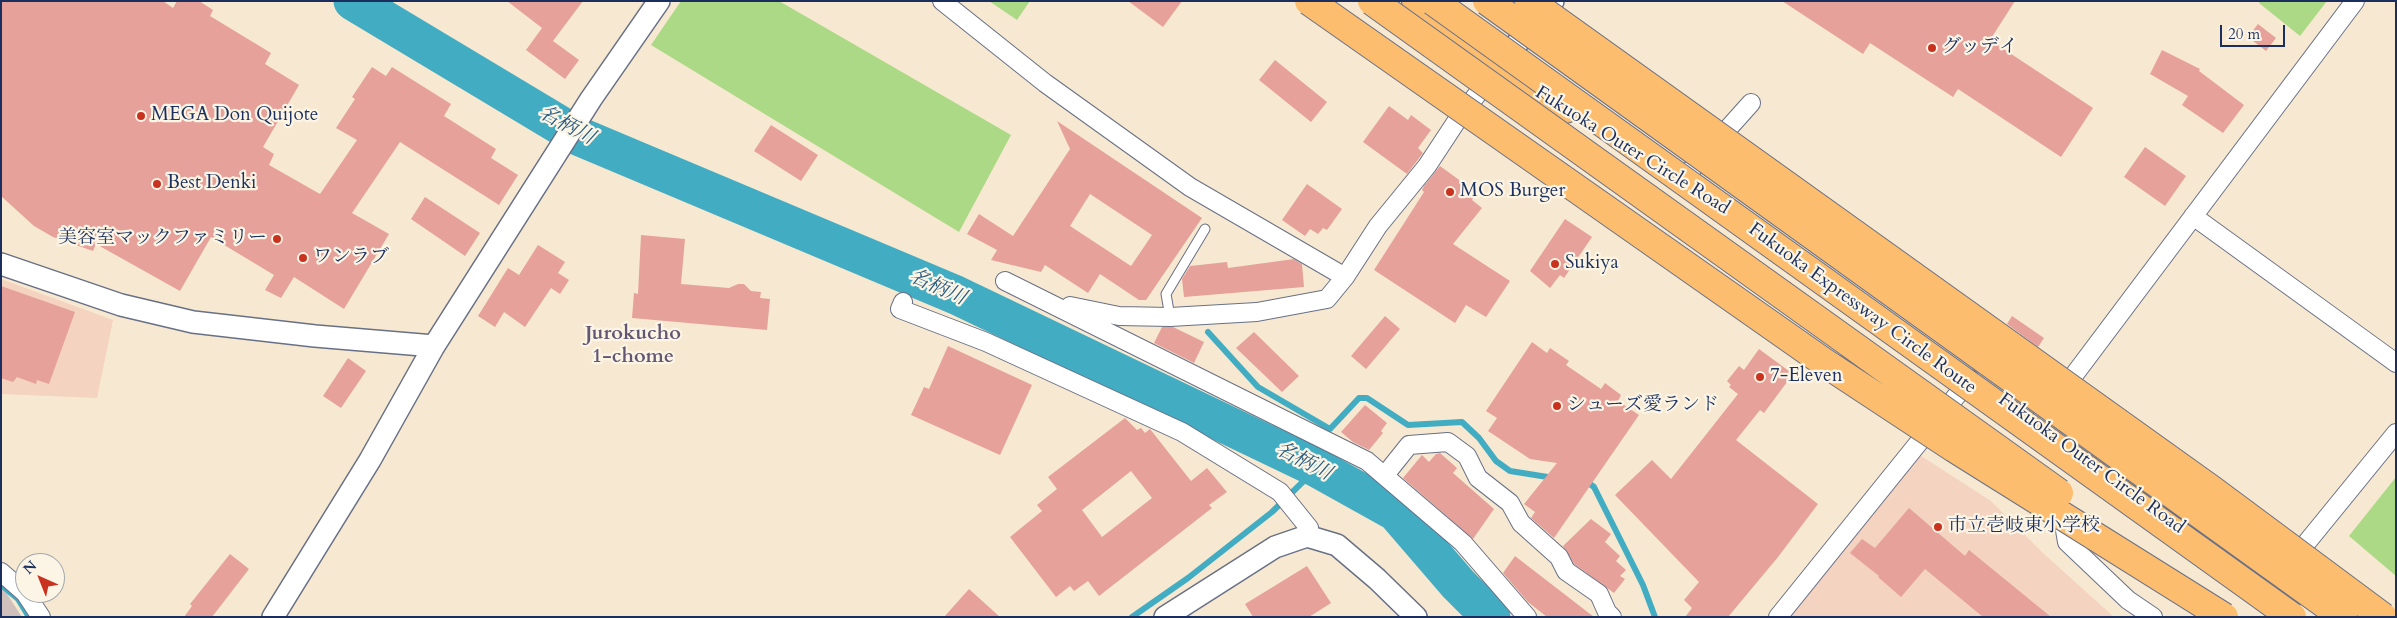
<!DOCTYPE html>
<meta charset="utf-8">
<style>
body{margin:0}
#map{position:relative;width:2397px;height:618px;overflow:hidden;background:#f7e9d1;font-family:Cardo,serif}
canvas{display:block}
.frame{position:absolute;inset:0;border:2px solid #1b2f5e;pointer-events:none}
.north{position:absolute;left:15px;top:553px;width:50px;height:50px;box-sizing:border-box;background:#fcf5e5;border:1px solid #a2a6af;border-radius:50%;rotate:316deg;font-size:14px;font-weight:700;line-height:20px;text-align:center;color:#1b2f5e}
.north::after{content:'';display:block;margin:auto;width:18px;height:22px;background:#c8321e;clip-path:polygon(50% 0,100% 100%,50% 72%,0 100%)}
.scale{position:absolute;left:2220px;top:25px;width:65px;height:22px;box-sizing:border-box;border:2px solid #1b2f5e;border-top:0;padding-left:6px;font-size:15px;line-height:18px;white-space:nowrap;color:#1b2f5e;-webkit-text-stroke:4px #fcf5e5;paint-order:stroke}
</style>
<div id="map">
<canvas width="2397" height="618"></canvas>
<div class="frame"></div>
<div class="north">N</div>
<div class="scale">20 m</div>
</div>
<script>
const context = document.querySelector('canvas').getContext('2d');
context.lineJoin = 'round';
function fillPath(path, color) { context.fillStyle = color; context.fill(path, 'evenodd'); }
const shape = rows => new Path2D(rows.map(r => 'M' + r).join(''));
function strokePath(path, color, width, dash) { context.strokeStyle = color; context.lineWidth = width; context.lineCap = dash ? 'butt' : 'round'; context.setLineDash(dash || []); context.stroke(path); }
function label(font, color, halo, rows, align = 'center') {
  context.font = font + ' Cardo,"Noto Serif JP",serif'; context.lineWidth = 4.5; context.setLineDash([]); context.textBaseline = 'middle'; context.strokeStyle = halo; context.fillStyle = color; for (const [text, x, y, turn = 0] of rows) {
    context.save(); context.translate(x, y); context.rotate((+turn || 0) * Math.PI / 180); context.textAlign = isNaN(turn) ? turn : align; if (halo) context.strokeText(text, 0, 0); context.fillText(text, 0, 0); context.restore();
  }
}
fillPath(shape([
 [1,279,113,320,97,398,1,394],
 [1918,454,1991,501,2043,553,2114,617,1788,617]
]), '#f4d3c0');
fillPath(shape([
 [1,589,7,594,22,617,1,617]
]), '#d0c0bc');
fillPath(shape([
 [681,1,779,1,1011,135,959,232,651,45],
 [989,1,1030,1,1017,20],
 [2260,1,2327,1,2300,36,2259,3],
 [2396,477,2396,576,2349,536]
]), '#acd986');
strokePath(shape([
 [1208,332,1258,387,1330,429,1359,398,1367,398,1408,425,1462,422,1479,438,1496,461,1510,471,1554,478],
 [1586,481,1594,487,1643,585,1655,617],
 [1,585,18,599,29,617],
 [1132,617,1188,578,1272,512,1317,468]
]), '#42acc2', 6);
strokePath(shape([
 [353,1,578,136,956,295,1317,468,1396,512,1458,584,1491,617]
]), '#42acc2', 39);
fillPath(shape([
 [1,1,163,1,173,8,177,1,199,1,213,10,210,16,271,53,265,64,299,85,263,147,274,154,269,165,320,194,357,140,336,128,355,99,352,97,372,67,386,76,392,67,451,104,444,116,496,149,491,158,518,175,499,205,400,142,352,213,389,234,344,309,294,277,281,298,265,290,274,275,211,237,180,291,96,244,93,251,53,237,34,226,1,196],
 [507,1,583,1,553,41,579,60,565,79,526,50,542,28],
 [1128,1,1182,1,1163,27],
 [1782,1,2015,1,1990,40,2093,108,2061,157,1958,89,1953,97,1870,43,1863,54],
 [2258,24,2276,38,2266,51,2248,37],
 [2162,50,2200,69,2199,71,2244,105,2223,133,2182,105,2188,96,2150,74],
 [1275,60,1327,102,1311,122,1259,80],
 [1389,106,1408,120,1411,115,1431,130,1418,148,1423,153,1407,174,1363,142],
 [1057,121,1202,218,1146,300,1139,300,1100,274,1088,293,1045,265,1041,272,991,260,997,250,967,234,979,214,1013,236,1070,149],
 [1090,194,1152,235,1131,266,1070,226],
 [771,125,818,155,801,181,754,151],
 [2145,147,2186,176,2165,206,2124,177],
 [1440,166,1477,193,1472,200,1482,208,1453,244,1510,281,1486,317,1466,305,1455,323,1374,270,1424,192,1422,190,1424,186],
 [1307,184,1342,209,1327,230,1323,228,1318,234,1310,229,1305,236,1282,220],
 [425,197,480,233,465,256,411,219],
 [1565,219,1592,237,1564,278,1560,275,1550,288,1530,271],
 [641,235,685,239,681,284,729,288,738,284,744,284,751,291,761,292,760,298,770,299,767,330,632,318,634,293,638,294],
 [538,245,565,262,558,273,569,280,560,294,551,288,525,327,504,312,495,327,478,316,508,268,519,275],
 [1294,259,1302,264,1304,287,1184,297,1182,279,1190,266,1227,262,1228,268],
 [1,286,75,312,49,384,37,380,36,384,17,377,13,382,1,378],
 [1385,316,1400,329,1366,369,1351,356],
 [2012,316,2044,338,2038,347,2007,324],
 [1162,327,1173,327,1204,342,1194,363,1154,343],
 [1254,332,1299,376,1282,392,1236,348],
 [1532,342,1547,353,1550,348,1569,361,1566,365,1601,389,1605,383,1621,395,1618,401,1639,415,1554,538,1531,518,1535,512,1524,504,1557,463,1530,459,1488,431,1497,418,1486,411],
 [948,346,1032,385,1000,455,911,415,924,387,929,389],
 [1759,349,1793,374,1764,413,1760,410,1736,440,1818,504,1778,557,1728,617,1685,617,1692,608,1684,600,1699,582,1615,495,1652,460,1671,479,1738,394,1729,387,1731,385,1727,381,1739,366,1744,370],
 [348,358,366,371,341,408,323,396],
 [1365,405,1387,423,1381,431,1383,433,1369,450,1353,442,1341,432],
 [1125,418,1137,430,1141,428,1145,433,1150,429,1191,481,1207,468,1227,492,1209,505,1212,508,1099,596,1088,581,1074,591,1070,586,1056,597,1010,537,1042,511,1037,505,1057,489,1048,477],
 [1131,471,1152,498,1102,537,1082,510],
 [1440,453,1457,468,1453,473,1494,509,1473,539,1403,478,1422,455,1429,462,1436,454],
 [1909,508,1965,556,1969,550,2051,617,1983,617,1925,569,1901,597,1878,577,1879,576,1850,553,1862,539,1875,548],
 [1591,519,1611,534,1605,542,1620,556,1616,561,1626,570,1620,576,1625,579,1614,593,1574,564,1563,546],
 [230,554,249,569,212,617,184,617,192,606,190,604],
 [1515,556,1594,617,1547,617,1528,602,1503,573],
 [1307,566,1331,603,1309,617,1253,617,1245,604],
 [969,589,1000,617,944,617]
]), '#e5a19a');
const service = shape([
 [1170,317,1166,294,1205,229]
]);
const minor = shape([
 [942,1,1045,83,1190,187,1345,277],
 [1683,179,1751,103],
 [2193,216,2396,363],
 [1005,281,1367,461,1463,543,1527,617],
 [903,302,900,309,986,342,1182,432,1280,492,1309,528,1307,536],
 [1070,306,1119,316,1170,317,1257,312,1327,299,1345,277,1378,226,1427,166,1456,122,1491,76],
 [2038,423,2355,1],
 [1385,475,1409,445,1448,442,1467,456,1478,478,1510,503,1521,523,1559,557,1566,571,1599,594,1607,612,1612,617],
 [2062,512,2067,542,2128,600,2153,617],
 [1,572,25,593],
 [2271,591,2308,541,2396,433],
 [25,593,41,617],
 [1778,617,1970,379]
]);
const tertiary = shape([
 [1498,66,1553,1],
 [1,264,121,305,193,322,315,336,434,346],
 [273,617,370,460,434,346,591,99,659,1],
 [1165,617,1275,547,1307,536,1337,545,1377,579,1416,617]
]);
const trunk = shape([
 [1416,1,1450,29],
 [1423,25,1565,109]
]);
strokePath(service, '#687086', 11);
strokePath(minor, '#687086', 20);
strokePath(tertiary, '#687086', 24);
strokePath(trunk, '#687086', 30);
strokePath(service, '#fff', 9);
strokePath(minor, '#fff', 18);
strokePath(tertiary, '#fff', 21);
strokePath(trunk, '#fcbd6f', 28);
const motorwayBridge = shape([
 [1309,1,1825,363,1954,448,2224,617],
 [1372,1,2059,493],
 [1433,1,2292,617],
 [1487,1,2343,617],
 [1529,1,2212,490,2383,617]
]);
strokePath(motorwayBridge, '#687086', 30, []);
strokePath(motorwayBridge, '#fcbd6f', 28);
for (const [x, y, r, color] of [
 [1932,48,5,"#c8321e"],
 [141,116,5,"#c8321e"],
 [157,184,5,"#c8321e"],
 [1450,192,5,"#c8321e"],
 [277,239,5,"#c8321e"],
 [303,258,5,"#c8321e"],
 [1555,264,5,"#c8321e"],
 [1760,377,5,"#c8321e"],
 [1557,406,5,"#c8321e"],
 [1938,527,5,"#c8321e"]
]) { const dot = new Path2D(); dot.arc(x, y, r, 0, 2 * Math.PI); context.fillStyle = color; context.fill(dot); strokePath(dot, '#fcf5e5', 2); }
label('19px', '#1b2f5e', '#fcf5e5', [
 ["グッデイ",1942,48],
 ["MEGA Don Quijote",151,116],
 ["Best Denki",167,184],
 ["MOS Burger",1460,192],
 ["美容室マックファミリー",267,239,"right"],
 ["ワンラブ",313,258],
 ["Sukiya",1565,264],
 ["7-Eleven",1770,377],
 ["シューズ愛ランド",1567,406],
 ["市立壱岐東小学校",1948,527]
], 'left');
label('19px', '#1b2f5e', '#fcf5e5', [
 ["Fukuoka Outer Circle Road",1632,151,32],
 ["Fukuoka Expressway Circle Route",1862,309,36],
 ["Fukuoka Outer Circle Road",2091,464,36]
]);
label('italic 20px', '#295b81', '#fcf5e5', [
 ["名柄川",566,126,28],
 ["名柄川",937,288,24],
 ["名柄川",1303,462,27]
]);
label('bold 20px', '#625773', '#fcf5e5', [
 ["Jurokucho",633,334],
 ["1-chome",633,357]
]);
</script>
